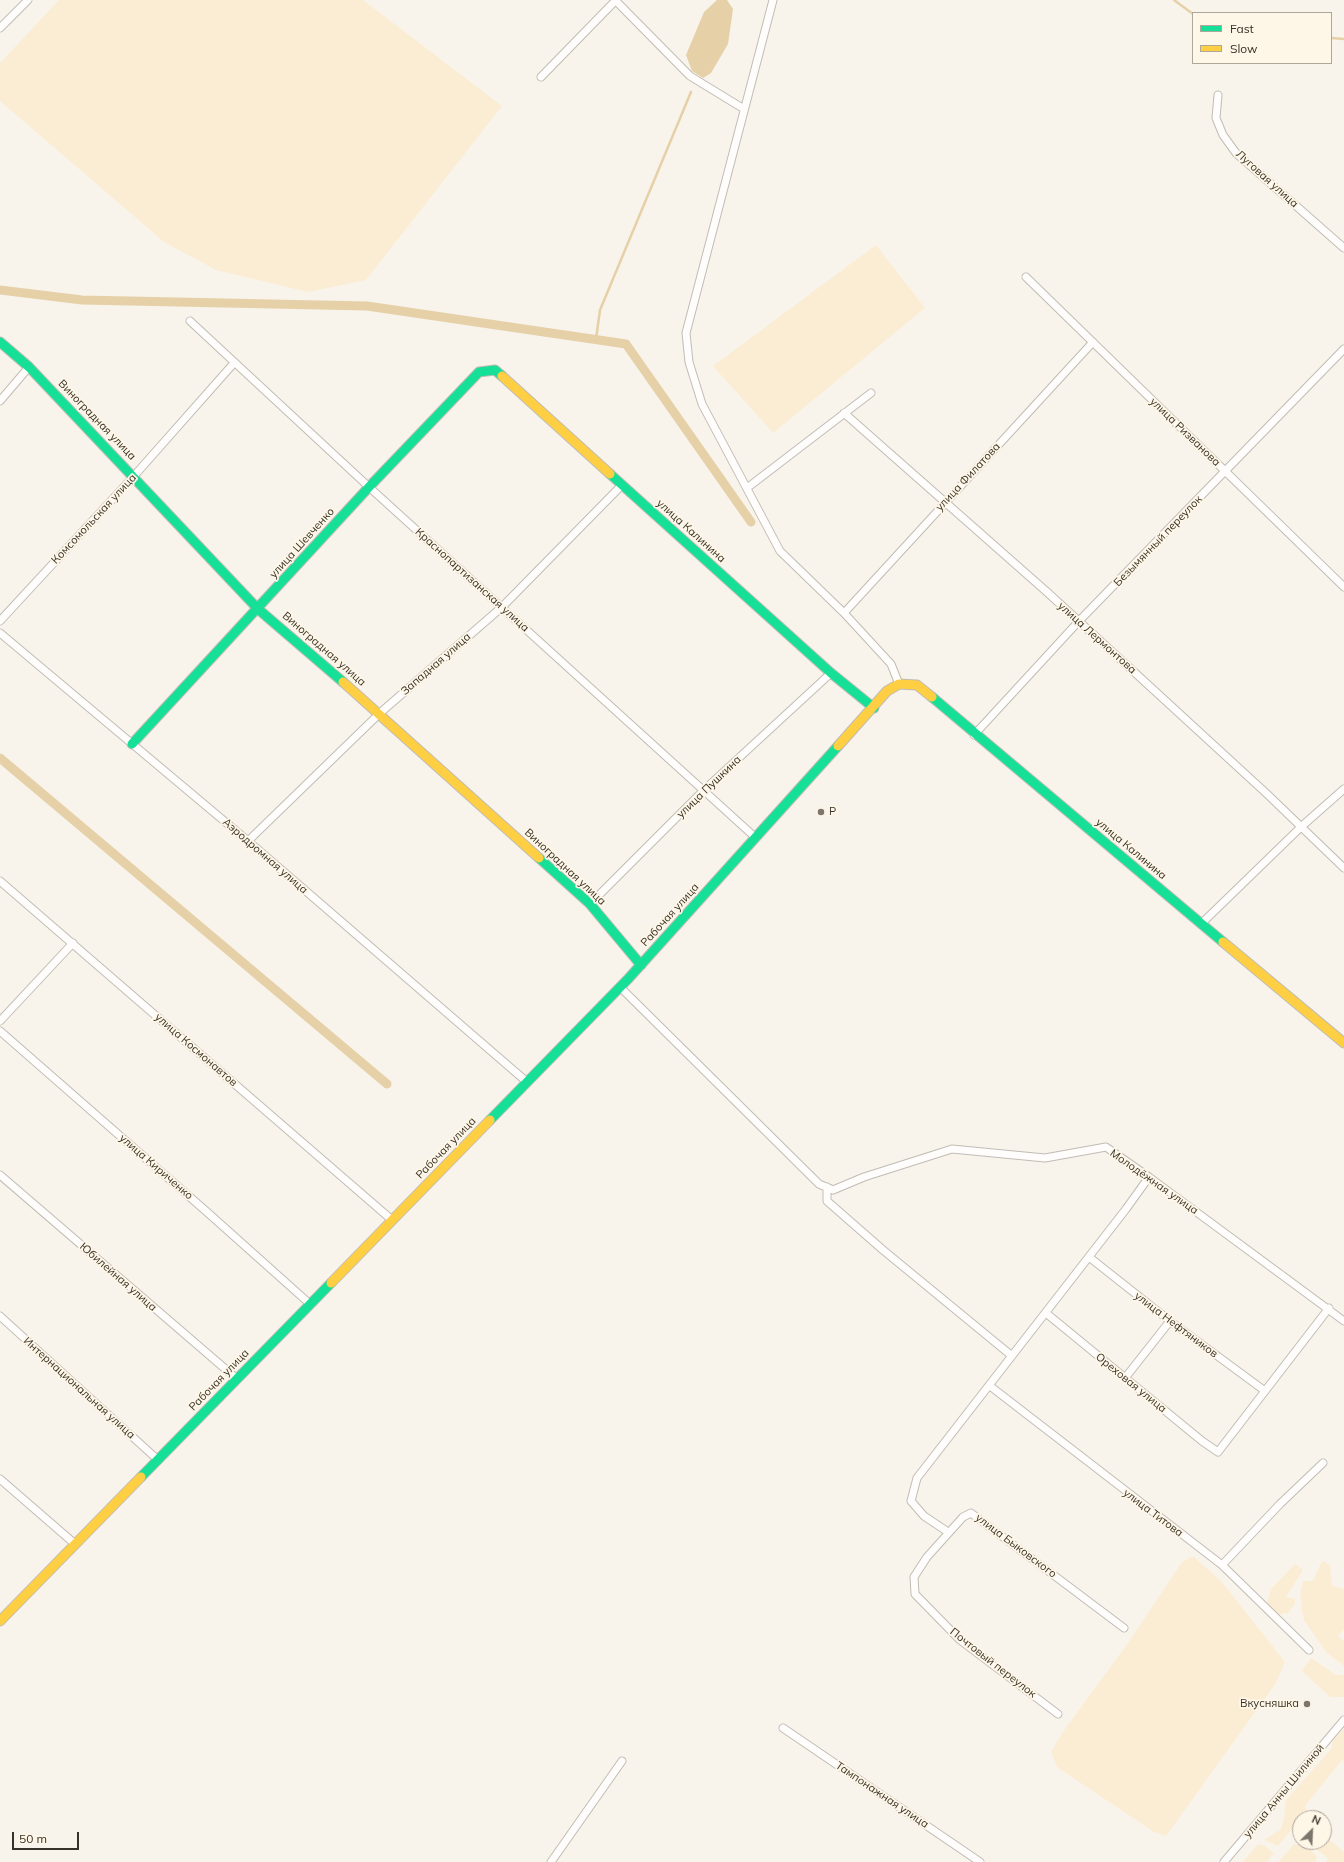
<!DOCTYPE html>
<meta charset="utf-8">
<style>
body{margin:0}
#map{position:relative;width:1344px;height:1862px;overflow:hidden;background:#f8f4ec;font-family:Mulish,sans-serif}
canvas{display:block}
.legend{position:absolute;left:1192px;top:12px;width:140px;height:52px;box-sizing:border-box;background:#fef6e6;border:1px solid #aea79a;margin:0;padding:5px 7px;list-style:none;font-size:12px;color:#373127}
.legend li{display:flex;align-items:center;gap:8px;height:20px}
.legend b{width:20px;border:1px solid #aea79a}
.north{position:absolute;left:1292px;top:1810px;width:40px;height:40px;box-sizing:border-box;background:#fef6e6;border:1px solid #aea79a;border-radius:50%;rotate:24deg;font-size:11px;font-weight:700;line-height:16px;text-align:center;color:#373127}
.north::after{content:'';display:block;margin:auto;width:14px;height:18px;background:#7b756c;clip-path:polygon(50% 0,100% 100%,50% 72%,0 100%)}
.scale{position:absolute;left:12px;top:1832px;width:67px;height:18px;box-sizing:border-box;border:2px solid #373127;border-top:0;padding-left:5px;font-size:12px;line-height:14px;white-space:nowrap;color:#373127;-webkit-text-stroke:3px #fef6e6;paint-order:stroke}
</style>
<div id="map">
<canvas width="1344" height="1862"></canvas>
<ul class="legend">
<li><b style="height:5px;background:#16e098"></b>Fast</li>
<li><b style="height:5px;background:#ffcf43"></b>Slow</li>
</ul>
<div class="north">N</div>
<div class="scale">50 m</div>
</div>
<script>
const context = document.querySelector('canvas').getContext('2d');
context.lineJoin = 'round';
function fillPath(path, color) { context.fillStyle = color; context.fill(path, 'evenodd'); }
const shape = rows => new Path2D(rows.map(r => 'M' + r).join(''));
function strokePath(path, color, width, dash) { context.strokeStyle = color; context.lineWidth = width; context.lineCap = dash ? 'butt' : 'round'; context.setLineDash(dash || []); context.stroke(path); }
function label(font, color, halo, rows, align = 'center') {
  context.font = font + ' Mulish,sans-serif'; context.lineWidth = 3.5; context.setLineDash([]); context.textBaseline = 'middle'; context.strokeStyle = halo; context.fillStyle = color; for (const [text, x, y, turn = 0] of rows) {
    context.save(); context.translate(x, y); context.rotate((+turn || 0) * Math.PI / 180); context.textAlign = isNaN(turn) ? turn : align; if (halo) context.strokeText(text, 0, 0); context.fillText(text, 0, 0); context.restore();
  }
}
fillPath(shape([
 [59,0,363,0,502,106,366,280,308,292,216,270,164,242,0,101,0,63],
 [876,245,925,308,773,433,713,366],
 [1193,1556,1221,1581,1285,1662,1276,1683,1166,1836,1154,1832,1057,1767,1051,1752,1062,1733,1128,1643,1182,1562],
 [1322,1561,1330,1565,1332,1586,1344,1589,1344,1629,1338,1636,1344,1641,1344,1666,1326,1652,1304,1620,1301,1606,1302,1603,1300,1595,1303,1581,1313,1581],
 [1295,1564,1303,1570,1286,1597,1295,1599,1295,1604,1288,1613,1270,1616,1265,1610,1271,1589],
 [1311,1658,1336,1675,1344,1675,1344,1697,1330,1697,1302,1671],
 [1344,1728,1344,1761,1342,1760,1305,1806,1310,1818,1300,1818,1300,1837,1292,1829,1278,1846,1264,1840,1281,1829,1284,1818,1286,1800,1332,1748,1333,1739],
 [1324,1835,1344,1852,1344,1862,1326,1862,1328,1858,1306,1842,1324,1842],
 [1258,1844,1265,1846,1274,1853,1267,1862,1243,1862],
 [1294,1844,1309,1848,1317,1856,1315,1862,1278,1862]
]), '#fbedd3');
fillPath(shape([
 [717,0,727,0,733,9,728,44,711,73,703,78,692,71,686,55,704,12]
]), '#e6d0a7');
strokePath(shape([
 [1174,0,1193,14],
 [1331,38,1344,39],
 [596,339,600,310,691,92]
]), '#e6d0a7', 2.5);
strokePath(shape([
 [0,290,82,300,367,306,626,344,751,522],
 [0,758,387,1084]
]), '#e6d0a7', 9);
const street = shape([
 [615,0,690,76,744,109],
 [773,0,686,333,689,362,702,404,780,551,844,613,891,664,899,684],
 [0,28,28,0],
 [541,77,616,0],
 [1218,95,1216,118,1223,135,1236,153,1344,248],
 [1026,277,1344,587],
 [190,321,369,487,756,838],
 [0,401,29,367],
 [844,413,1047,592,1266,793,1344,868],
 [747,488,871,393],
 [844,613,1093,342],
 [0,621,134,476,234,363],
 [0,633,248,841,527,1082],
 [974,735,1079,621,1344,349],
 [248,841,380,713,502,607,622,485],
 [0,881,392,1220],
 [590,904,704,790,831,673],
 [1202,923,1302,826,1344,789],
 [620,987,819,1184,833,1190,864,1177,952,1149,1045,1158,1106,1147,1149,1177,1344,1321],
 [0,1021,73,943],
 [0,1031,207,1212,310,1304],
 [0,1175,237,1379],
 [827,1187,827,1201,883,1250,1012,1356],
 [1089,1257,1170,1321,1265,1391],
 [1046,1313,1202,1441,1218,1452,1329,1308],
 [0,1316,158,1460],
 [1125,1378,1170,1321],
 [990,1386,1222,1565,1309,1650],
 [0,1479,75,1544],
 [948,1532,924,1516,911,1501,917,1478,1126,1209,1149,1177],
 [1222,1565,1280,1504,1323,1463],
 [1058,1714,960,1640,915,1594,914,1577,927,1557,963,1517,971,1513,1124,1628],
 [783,1728,980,1862],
 [551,1862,622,1761],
 [1224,1862,1344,1720]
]);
const fast = shape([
 [0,342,29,367,258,609,343,682],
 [610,474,831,673,874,708],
 [932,697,1223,942],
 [132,744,369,487,479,372,495,370,502,376],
 [539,858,590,904,641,965],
 [490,1120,628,979,838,746],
 [141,1477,331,1283]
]);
const slow = shape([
 [502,376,610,474],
 [343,682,539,858],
 [838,746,887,691,899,684,917,685,932,697],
 [1223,942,1344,1043],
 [331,1283,490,1120],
 [0,1621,141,1477]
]);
strokePath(street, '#c1bcb4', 9);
strokePath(fast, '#c1bcb4', 11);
strokePath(slow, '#c1bcb4', 11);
strokePath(street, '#fefdfc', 7);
strokePath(fast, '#16e098', 9);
strokePath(slow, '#ffcf43', 9);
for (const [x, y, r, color] of [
 [821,812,4,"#7b756c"],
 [1307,1704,4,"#7b756c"]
]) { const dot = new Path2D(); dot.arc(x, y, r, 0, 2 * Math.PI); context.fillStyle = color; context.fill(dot); strokePath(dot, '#fef6e6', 1.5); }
label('11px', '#373127', '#fef6e6', [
 ["Луговая улица",1267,179,42],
 ["Виноградная улица",97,420,46],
 ["улица Ризванова",1185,432,44],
 ["улица Филатова",968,477,-47],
 ["Комсомольская улица",94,519,-47],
 ["улица Калинина",691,531,42],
 ["Безымянный переулок",1158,541,-46],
 ["улица Шевченко",302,543,-48],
 ["Краснопартизанская улица",472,580,42],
 ["улица Лермонтова",1097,638,42],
 ["Виноградная улица",324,649,41],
 ["Западная улица",436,664,-41],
 ["улица Пушкина",709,787,-44],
 ["улица Калинина",1131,849,40],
 ["Аэродромная улица",265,856,41],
 ["Виноградная улица",565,867,43],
 ["Рабочая улица",670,915,-48],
 ["улица Космонавтов",196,1050,41],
 ["Рабочая улица",446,1148,-46],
 ["улица Кириченко",156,1167,41],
 ["Молодёжная улица",1154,1182,35],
 ["Юбилейная улица",118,1277,41],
 ["улица Нефтяников",1176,1325,37],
 ["Рабочая улица",219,1380,-46],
 ["Ореховая улица",1131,1383,39],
 ["Интернациональная улица",79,1388,42],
 ["улица Титова",1153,1513,37],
 ["улица Быковского",1016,1546,37],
 ["Почтовый переулок",993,1663,38],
 ["улица Анны Шилиной",1284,1791,-50],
 ["Тампонажная улица",882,1795,34]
]);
label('11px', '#373127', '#fef6e6', [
 ["Р",829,812],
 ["Вкусняшка",1299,1704,"right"]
], 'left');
</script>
